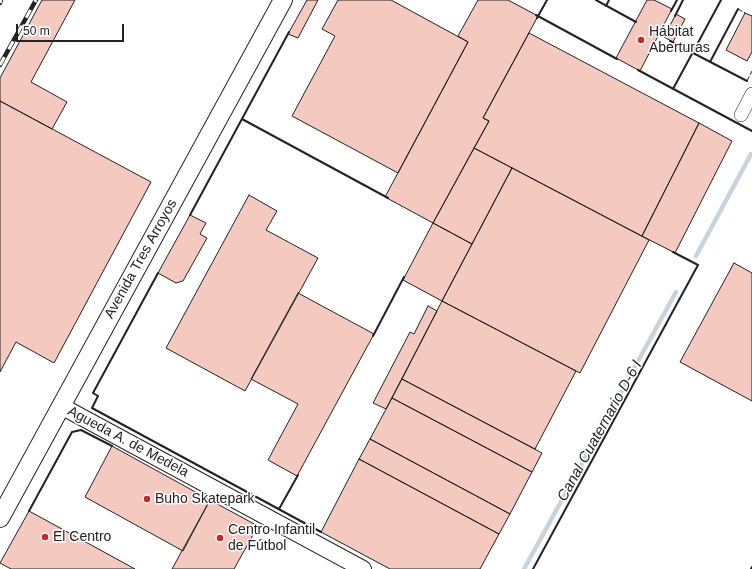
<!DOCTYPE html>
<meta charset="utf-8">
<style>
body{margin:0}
#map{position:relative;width:752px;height:569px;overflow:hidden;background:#fff;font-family:Helvetica,sans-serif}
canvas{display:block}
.scale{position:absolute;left:16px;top:24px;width:108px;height:18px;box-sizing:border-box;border:2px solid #222;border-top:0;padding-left:5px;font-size:12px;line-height:14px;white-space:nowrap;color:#222;-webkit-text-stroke:3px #fff;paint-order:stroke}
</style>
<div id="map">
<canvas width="752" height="569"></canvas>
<div class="scale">50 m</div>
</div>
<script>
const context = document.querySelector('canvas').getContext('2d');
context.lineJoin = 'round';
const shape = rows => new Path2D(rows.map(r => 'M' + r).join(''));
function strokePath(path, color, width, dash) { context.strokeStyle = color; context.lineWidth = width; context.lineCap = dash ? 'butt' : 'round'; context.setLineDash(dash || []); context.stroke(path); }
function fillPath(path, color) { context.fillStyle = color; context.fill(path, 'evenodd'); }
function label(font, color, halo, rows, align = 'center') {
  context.font = font + ' Helvetica,sans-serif'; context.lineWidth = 3; context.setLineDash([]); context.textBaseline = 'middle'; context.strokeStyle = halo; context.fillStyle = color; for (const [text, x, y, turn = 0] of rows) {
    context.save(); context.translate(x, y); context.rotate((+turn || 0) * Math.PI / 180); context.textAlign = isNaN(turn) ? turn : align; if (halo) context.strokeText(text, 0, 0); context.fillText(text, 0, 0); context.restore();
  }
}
strokePath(shape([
 [696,256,751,154],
 [524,569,676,292]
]), '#c7d3dd', 4.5);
const building = shape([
 [42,0,75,0,31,82,67,102,52,129,0,101,0,78,42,0],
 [307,0,318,0,298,38,288,34,307,0],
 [338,0,391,0,468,42,398,173,292,116,335,36,322,29,338,0],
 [478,0,508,0,538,16,483,118,489,121,433,223,385,197,468,42,458,36,478,0],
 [647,0,654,0,672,9,640,71,616,58,647,0],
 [745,13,752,16,752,52,747,61,726,50,745,13],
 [676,14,685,19,673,42,664,37,676,14],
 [529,33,699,123,642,236,474,148,489,121,483,118,529,33],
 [0,101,151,182,54,363,16,342,0,372,0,101],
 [699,123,732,141,675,253,642,236,699,123],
 [474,148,512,168,472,244,433,223,474,148],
 [512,168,649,240,580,373,442,301,512,168],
 [249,195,277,211,266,230,318,258,245,391,166,348,249,195],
 [190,215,206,223,200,234,207,238,183,281,176,283,158,273,190,215],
 [433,223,472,244,442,301,403,280,433,223],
 [734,263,752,273,752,401,680,362,734,263],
 [298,293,374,334,297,476,268,460,298,404,251,379,298,293],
 [442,301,576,371,535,449,402,379,442,301],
 [428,306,437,311,386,409,373,403,410,332,414,334,428,306],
 [402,379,542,453,532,472,392,398,402,379],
 [392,398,532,472,510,514,370,439,392,398],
 [370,439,510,514,499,534,359,459,370,439],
 [112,446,210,500,183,551,85,497,112,446],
 [359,459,499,534,480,569,390,569,321,532,359,459],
 [210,500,258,526,234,569,172,569,210,500],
 [29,511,135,569,11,569,0,563,29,511]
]);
fillPath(building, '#f3c9c0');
strokePath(building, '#222', 1);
const minor = shape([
 [741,115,752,94]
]);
const tertiary = shape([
 [61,406,363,569]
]);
const secondary = shape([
 [0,518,283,0]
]);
strokePath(minor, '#222', 14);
strokePath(tertiary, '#222', 18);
strokePath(secondary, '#222', 20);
strokePath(minor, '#fff', 13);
strokePath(tertiary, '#fff', 16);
strokePath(secondary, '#fff', 18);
const rail = shape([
 [0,3,1,0],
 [0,65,36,0]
]);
strokePath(rail, '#222', 4.5);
strokePath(rail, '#fff', 3, [9]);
strokePath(shape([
 [720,0,721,0],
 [738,9,745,13],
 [747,81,752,71]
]), '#222', 1, [5, 2]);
strokePath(shape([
 [596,0,636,22],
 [606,6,609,0],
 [671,11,677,0],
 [536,15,617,59],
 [675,16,683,0],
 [537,18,547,0],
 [670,41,747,81],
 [710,62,738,9],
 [638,70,752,131],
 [673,89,721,0],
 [242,119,388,198],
 [190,215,289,32],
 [158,273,93,393,98,396,92,408,321,532],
 [373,336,404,277],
 [279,509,298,475],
 [29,511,72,432,81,430,112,446],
 [533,569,698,265,673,252],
 [751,569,752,567]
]), '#222', 2);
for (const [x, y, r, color] of [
 [641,40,4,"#c62828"],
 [147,499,4,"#c62828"],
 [45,537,4,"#c62828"],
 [220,538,4,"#c62828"]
]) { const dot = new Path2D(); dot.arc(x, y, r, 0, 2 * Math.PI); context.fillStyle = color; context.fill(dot); strokePath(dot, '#fff', 1.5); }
label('14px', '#222', '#fff', [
 ["Hábitat",649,32],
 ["Aberturas",649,48],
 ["Buho Skatepark",155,499],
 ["Centro Infantil",228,530],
 ["de Fútbol",228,546],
 ["El Centro",53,537]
], 'left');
label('14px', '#222', '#fff', [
 ["Avenida Tres Arroyos",141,259,-61],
 ["Agueda A. de Medela",128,442,28]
]);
label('italic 15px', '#222', '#fff', [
 ["Canal Cuaternario D-6 I",600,431,-61]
]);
</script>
